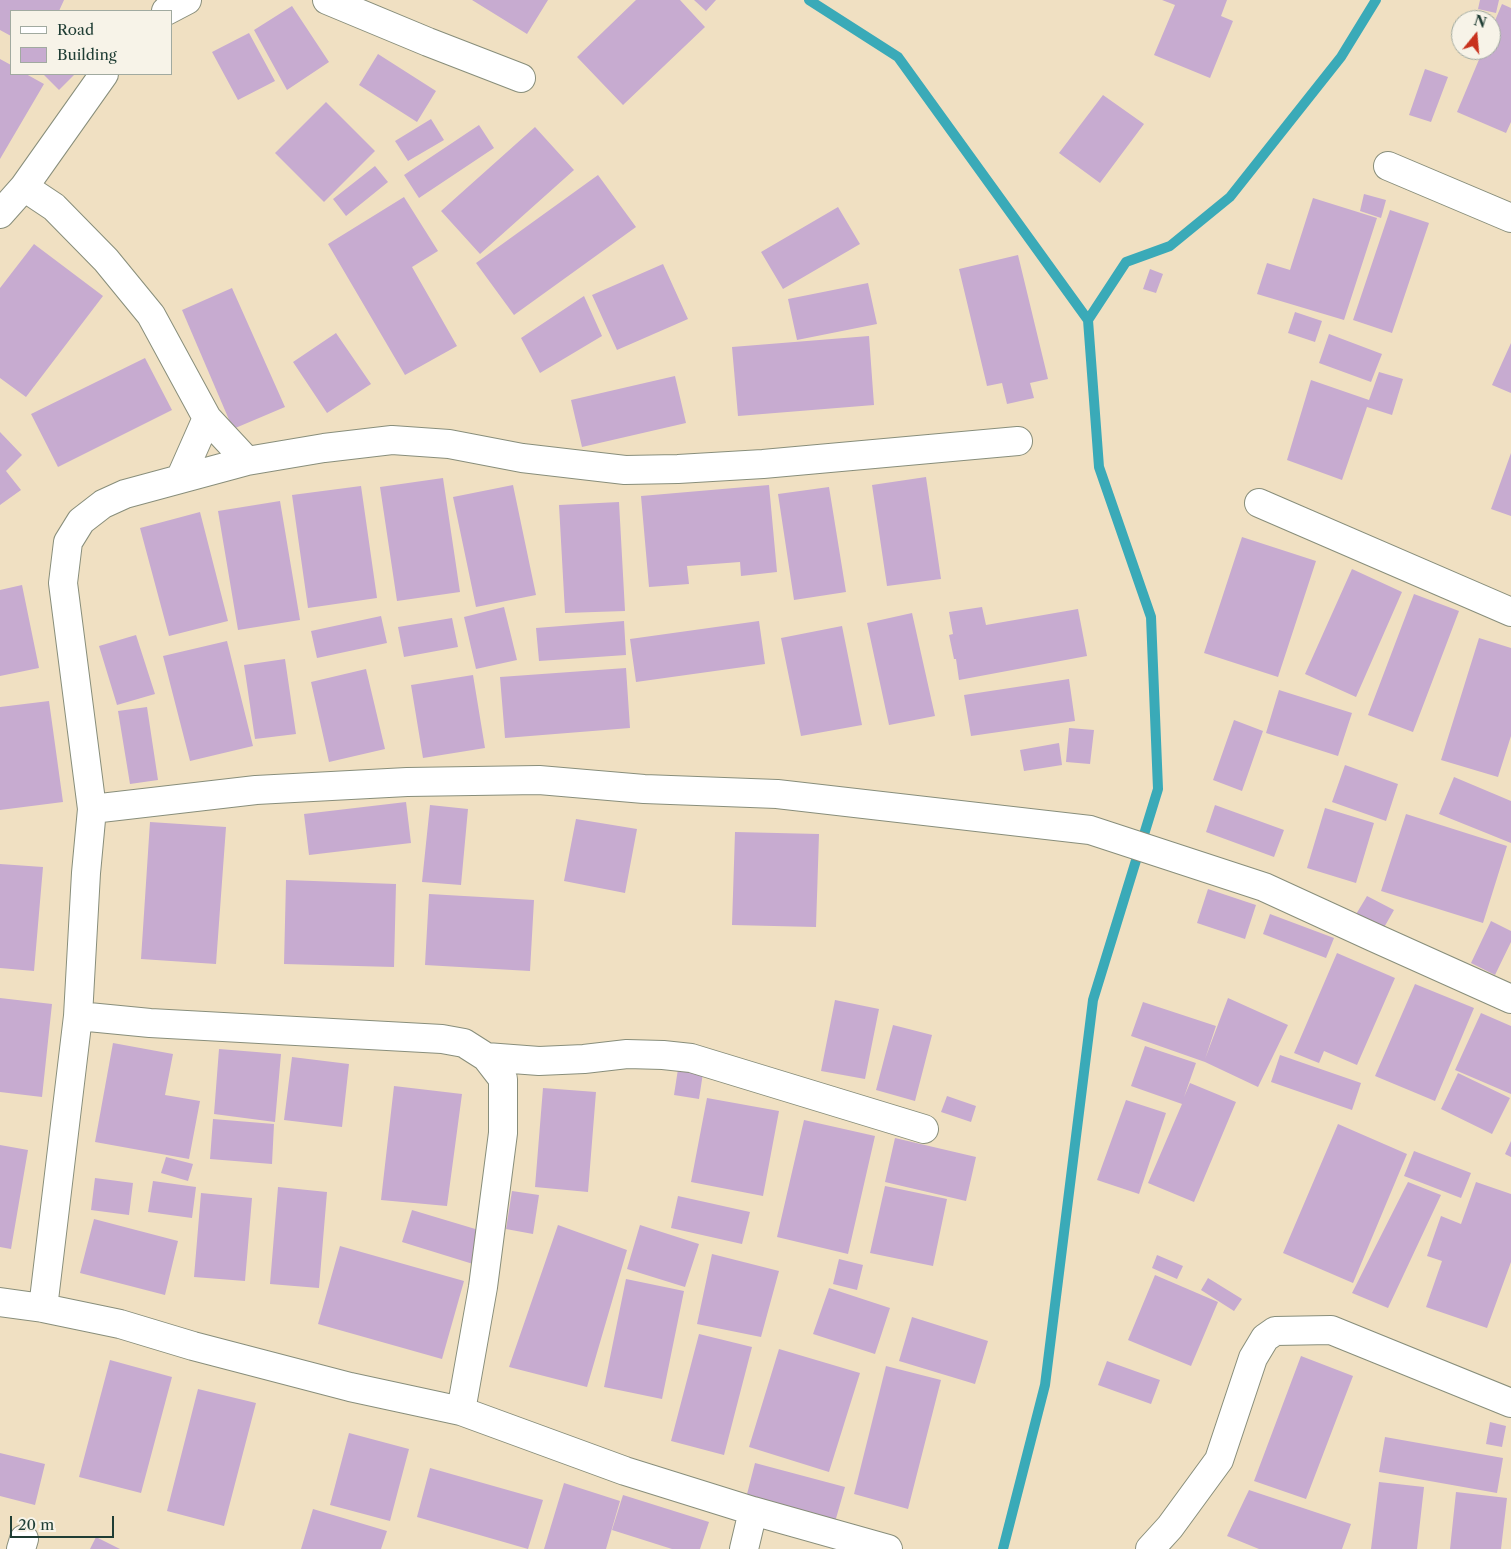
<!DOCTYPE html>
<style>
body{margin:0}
#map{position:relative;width:1511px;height:1549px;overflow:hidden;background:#f0e0c2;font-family:"Libre Caslon Text",serif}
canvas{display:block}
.legend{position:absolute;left:10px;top:10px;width:162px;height:65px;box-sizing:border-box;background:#f7f3e8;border:1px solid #a1aaa0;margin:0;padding:6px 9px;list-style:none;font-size:15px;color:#1f3d34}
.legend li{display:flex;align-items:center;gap:10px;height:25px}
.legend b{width:25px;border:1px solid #a1aaa0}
.north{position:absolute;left:1451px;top:10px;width:50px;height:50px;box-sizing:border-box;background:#f7f3e8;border:1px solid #a1aaa0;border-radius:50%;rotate:17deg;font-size:14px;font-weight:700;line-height:20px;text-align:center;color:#1f3d34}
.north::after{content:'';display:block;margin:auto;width:18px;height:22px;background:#c8321e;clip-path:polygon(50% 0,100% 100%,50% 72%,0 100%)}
.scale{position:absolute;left:10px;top:1516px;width:104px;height:22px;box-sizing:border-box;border:2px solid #1f3d34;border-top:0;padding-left:6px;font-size:15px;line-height:18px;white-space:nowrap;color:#1f3d34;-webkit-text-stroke:4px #f7f3e8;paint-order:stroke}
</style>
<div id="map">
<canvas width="1511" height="1549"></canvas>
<ul class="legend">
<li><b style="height:6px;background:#fff"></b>Road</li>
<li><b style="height:14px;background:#c7abd0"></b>Building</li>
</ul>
<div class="north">N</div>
<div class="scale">20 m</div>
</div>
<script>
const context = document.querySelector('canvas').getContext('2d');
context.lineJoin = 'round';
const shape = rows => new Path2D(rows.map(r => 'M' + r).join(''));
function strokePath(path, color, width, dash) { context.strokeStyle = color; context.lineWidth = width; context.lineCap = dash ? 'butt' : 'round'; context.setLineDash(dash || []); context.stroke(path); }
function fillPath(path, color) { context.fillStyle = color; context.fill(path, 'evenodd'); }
strokePath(shape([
 [809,0,898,57,1088,320],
 [1003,1549,1045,1385,1093,1000,1158,789,1151,617,1099,467,1088,320,1126,262,1170,246,1230,197,1341,57,1376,0]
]), '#3aaab8', 10);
fillPath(shape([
 [0,0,64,0,59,11,11,11,11,36,0,30],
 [472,0,548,0,527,34],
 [636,0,680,0,705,27,623,105,577,57],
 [694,0,716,0,706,11],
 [1162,0,1227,0,1221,16,1233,21,1210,78,1154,55,1175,5],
 [1480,0,1499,0,1496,13,1478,9],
 [1502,4,1511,8,1511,122,1506,133,1457,112,1483,50,1491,50,1491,30],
 [292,6,329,62,287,90,254,30],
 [249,33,275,81,238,100,212,52],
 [378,54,436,91,417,122,359,85],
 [0,59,11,65,11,74,26,74,44,84,0,159],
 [1425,69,1448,77,1431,122,1409,115],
 [43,74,75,74,59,90],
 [1103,95,1144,124,1100,183,1059,153],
 [326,102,375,151,324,202,275,153],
 [431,119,444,140,408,161,395,141],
 [479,125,494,148,419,198,404,175],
 [535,127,574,170,480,254,441,211],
 [375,166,388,182,346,216,333,199],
 [598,175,636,227,514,315,476,263],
 [1364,194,1386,200,1381,218,1360,211],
 [404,197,438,251,412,267,457,346,405,375,328,244],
 [1313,198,1377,218,1344,320,1257,294,1267,263,1290,270],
 [838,207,860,244,783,289,761,252],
 [1390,210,1429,223,1392,333,1353,320],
 [34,244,103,296,26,397,0,378,0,288],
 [1018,255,1048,379,1030,383,1034,398,1007,404,1002,383,987,386,959,269],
 [663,264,688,319,617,350,592,295],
 [1150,269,1163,274,1156,293,1143,289],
 [868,283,877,324,797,340,788,299],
 [232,288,285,407,233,429,182,310],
 [584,296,602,336,540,373,521,338],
 [1295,312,1322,321,1315,342,1288,333],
 [336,333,371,384,327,413,293,362],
 [1329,334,1382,354,1371,382,1319,363],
 [869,336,874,405,738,416,732,347],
 [1511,343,1511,393,1492,385],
 [145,358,172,410,58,467,31,414],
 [1379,372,1403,379,1392,415,1367,407,1342,480,1287,460,1311,380,1369,400],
 [675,376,686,423,582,447,571,400],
 [0,432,22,455,6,471,21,490,0,505],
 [1511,453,1511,516,1491,509],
 [926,477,941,579,887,586,872,485],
 [443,478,460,592,397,601,380,487],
 [513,485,536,595,476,607,453,497],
 [769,485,777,572,741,576,740,562,687,566,689,584,649,587,641,496],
 [361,486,377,598,308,608,292,495],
 [829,487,846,592,794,600,778,494],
 [280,501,300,620,238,630,218,511],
 [619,502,625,611,565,613,559,505],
 [200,512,228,621,169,636,140,528],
 [1242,537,1316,561,1278,677,1204,653],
 [1352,569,1402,592,1356,697,1305,674],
 [22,585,39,668,0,676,0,590],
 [1414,594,1459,611,1413,732,1368,715],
 [504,607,517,660,476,669,464,617],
 [982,607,986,625,1078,609,1087,656,959,680,956,659,954,659,949,635,953,634,949,612],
 [912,613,935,716,889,725,867,623],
 [381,616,387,643,317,658,311,631],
 [452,618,458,647,404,657,398,627],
 [624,621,626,655,539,661,536,628],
 [759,621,765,664,636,682,630,639],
 [842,626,862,725,801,736,781,638],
 [136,635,155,694,117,705,99,646],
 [1479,638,1511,648,1511,736,1498,777,1441,760],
 [227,641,253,746,190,761,163,656],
 [285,659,296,734,255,739,244,665],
 [626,668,630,728,505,738,500,677],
 [366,669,385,749,329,762,311,682],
 [473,675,485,748,423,758,411,685],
 [1069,679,1075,721,971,736,964,695],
 [1279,690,1352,713,1338,756,1266,733],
 [49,701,63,802,0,810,0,707],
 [147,707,158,780,130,784,118,711],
 [1234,720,1263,731,1242,791,1213,780],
 [1069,728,1094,730,1090,764,1066,762],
 [1059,743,1062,765,1024,771,1020,750],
 [1345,765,1398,784,1386,821,1332,802],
 [1454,777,1511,801,1511,843,1439,814],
 [406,802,411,843,309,855,304,814],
 [430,805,468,809,461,885,422,882],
 [1215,805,1284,830,1274,857,1206,832],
 [1325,808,1374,823,1356,883,1307,868],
 [1406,814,1507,846,1483,923,1381,891],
 [576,819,637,829,625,893,564,881],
 [150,822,226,827,216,964,141,959],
 [735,832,819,834,816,927,732,925],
 [0,864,43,867,34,971,0,968],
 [286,880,396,884,394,967,284,964],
 [1208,889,1256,905,1245,939,1197,923],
 [429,894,534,900,530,971,425,965],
 [1367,896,1394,910,1382,931,1355,916],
 [1270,914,1334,938,1326,958,1263,934],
 [1491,921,1511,931,1511,942,1495,975,1471,963],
 [1337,953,1395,978,1357,1065,1324,1051,1319,1063,1294,1053],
 [1415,984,1474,1008,1435,1101,1375,1076],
 [0,998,52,1004,42,1097,0,1092],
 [1228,998,1288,1025,1258,1087,1205,1062,1131,1036,1143,1002,1216,1026,1205,1059],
 [835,1000,879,1009,865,1079,821,1071],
 [1481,1013,1511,1026,1511,1094,1455,1070],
 [893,1025,932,1035,915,1101,876,1090],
 [113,1043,173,1054,165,1095,200,1101,189,1159,95,1142],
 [1145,1046,1196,1063,1184,1097,1190,1083,1236,1102,1194,1202,1148,1183,1182,1104,1131,1086],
 [219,1049,281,1054,275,1122,214,1114],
 [1280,1055,1361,1083,1352,1110,1271,1082],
 [292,1057,349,1064,342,1127,284,1120],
 [678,1069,703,1073,699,1099,674,1095],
 [1458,1073,1510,1098,1492,1134,1441,1109],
 [394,1086,462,1094,447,1206,381,1200],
 [543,1088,596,1092,588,1192,535,1187],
 [947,1096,976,1106,971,1122,941,1112],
 [707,1098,779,1111,763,1196,691,1182],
 [1126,1100,1166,1113,1139,1194,1097,1180],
 [213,1119,274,1124,272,1164,210,1159],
 [804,1120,875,1136,848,1254,777,1237],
 [1338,1124,1407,1154,1353,1283,1283,1253],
 [895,1138,976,1157,966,1201,885,1182],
 [1511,1141,1511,1157,1505,1154],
 [0,1145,28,1150,11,1249,0,1247],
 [1414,1151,1471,1173,1461,1198,1404,1176],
 [166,1157,193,1164,188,1181,161,1173],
 [95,1178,133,1183,129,1215,91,1210],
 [153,1181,196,1187,192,1218,148,1212],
 [1408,1182,1441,1195,1388,1308,1352,1293],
 [1476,1182,1511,1194,1511,1262,1487,1328,1426,1307,1442,1261,1427,1256,1441,1216,1461,1224],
 [885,1186,947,1199,933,1266,870,1253],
 [278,1187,327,1192,319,1288,270,1284],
 [512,1191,539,1195,533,1234,506,1229],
 [201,1193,252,1198,245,1281,194,1277],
 [678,1196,750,1212,742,1244,671,1228],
 [412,1210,482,1231,473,1264,402,1242],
 [94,1219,178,1241,165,1295,80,1273],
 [558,1225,627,1250,587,1387,509,1367],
 [640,1225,699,1244,685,1287,627,1269],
 [340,1246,464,1281,442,1359,318,1324],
 [712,1254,779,1271,761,1337,697,1324],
 [1157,1255,1183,1266,1177,1279,1152,1268],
 [839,1259,863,1265,857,1290,833,1284],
 [1155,1275,1218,1302,1191,1366,1128,1340],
 [1208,1278,1242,1299,1234,1311,1201,1290],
 [626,1279,684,1291,662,1399,604,1387],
 [829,1288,890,1308,875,1354,813,1334],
 [912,1317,988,1341,975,1384,899,1361],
 [699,1334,752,1347,724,1455,671,1441],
 [779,1349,860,1373,829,1472,749,1447],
 [1301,1356,1353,1376,1306,1499,1254,1481],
 [110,1360,172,1377,141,1493,79,1477],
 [1107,1361,1160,1380,1151,1404,1098,1385],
 [886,1366,941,1380,908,1509,854,1494],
 [198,1389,256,1403,224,1526,167,1511],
 [1490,1422,1506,1426,1502,1447,1486,1444],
 [349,1433,409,1449,390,1521,330,1505],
 [1385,1437,1503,1458,1497,1493,1379,1472],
 [0,1453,45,1464,35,1505,0,1496],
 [755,1463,845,1487,835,1522,746,1498],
 [430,1468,543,1500,528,1549,417,1517],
 [1379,1482,1424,1487,1417,1549,1371,1549],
 [564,1483,620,1501,606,1549,544,1549],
 [1249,1490,1351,1524,1342,1549,1259,1549,1227,1536],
 [1456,1492,1507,1498,1501,1549,1450,1549],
 [623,1495,709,1522,700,1549,672,1549,612,1530],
 [313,1509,387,1531,381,1549,301,1549],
 [96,1537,120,1549,90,1549]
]), '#c7abd0');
const minor = shape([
 [327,0,428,42,521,78],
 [166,11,187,0],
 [1388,166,1511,218],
 [24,187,54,207,106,260,151,315,207,418,247,461],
 [0,214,24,187,104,74],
 [180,479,207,418],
 [1259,503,1511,612],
 [92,809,256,790,407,782,539,780,644,789,777,794,1090,830,1264,887,1373,937,1511,999],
 [78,1016,150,1023,442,1039,464,1043,486,1057,503,1079,503,1133,483,1287,461,1411],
 [486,1057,539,1061,584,1059,627,1054,663,1055,691,1058,924,1129],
 [0,1302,43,1308,120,1324,193,1346,350,1387,461,1411,625,1471,753,1511,888,1549],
 [43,1308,78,1016,86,873,92,809,63,583,68,542,81,521,103,504,125,494,247,461,324,448,392,440,449,444,522,458,625,470,678,469,763,464,1018,441],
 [21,1549,24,1539],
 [744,1549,753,1511],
 [1150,1549,1170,1527,1219,1460,1253,1358,1265,1338,1275,1331,1331,1330,1511,1403]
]);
strokePath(minor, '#888e7b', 30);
strokePath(minor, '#fff', 28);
</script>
